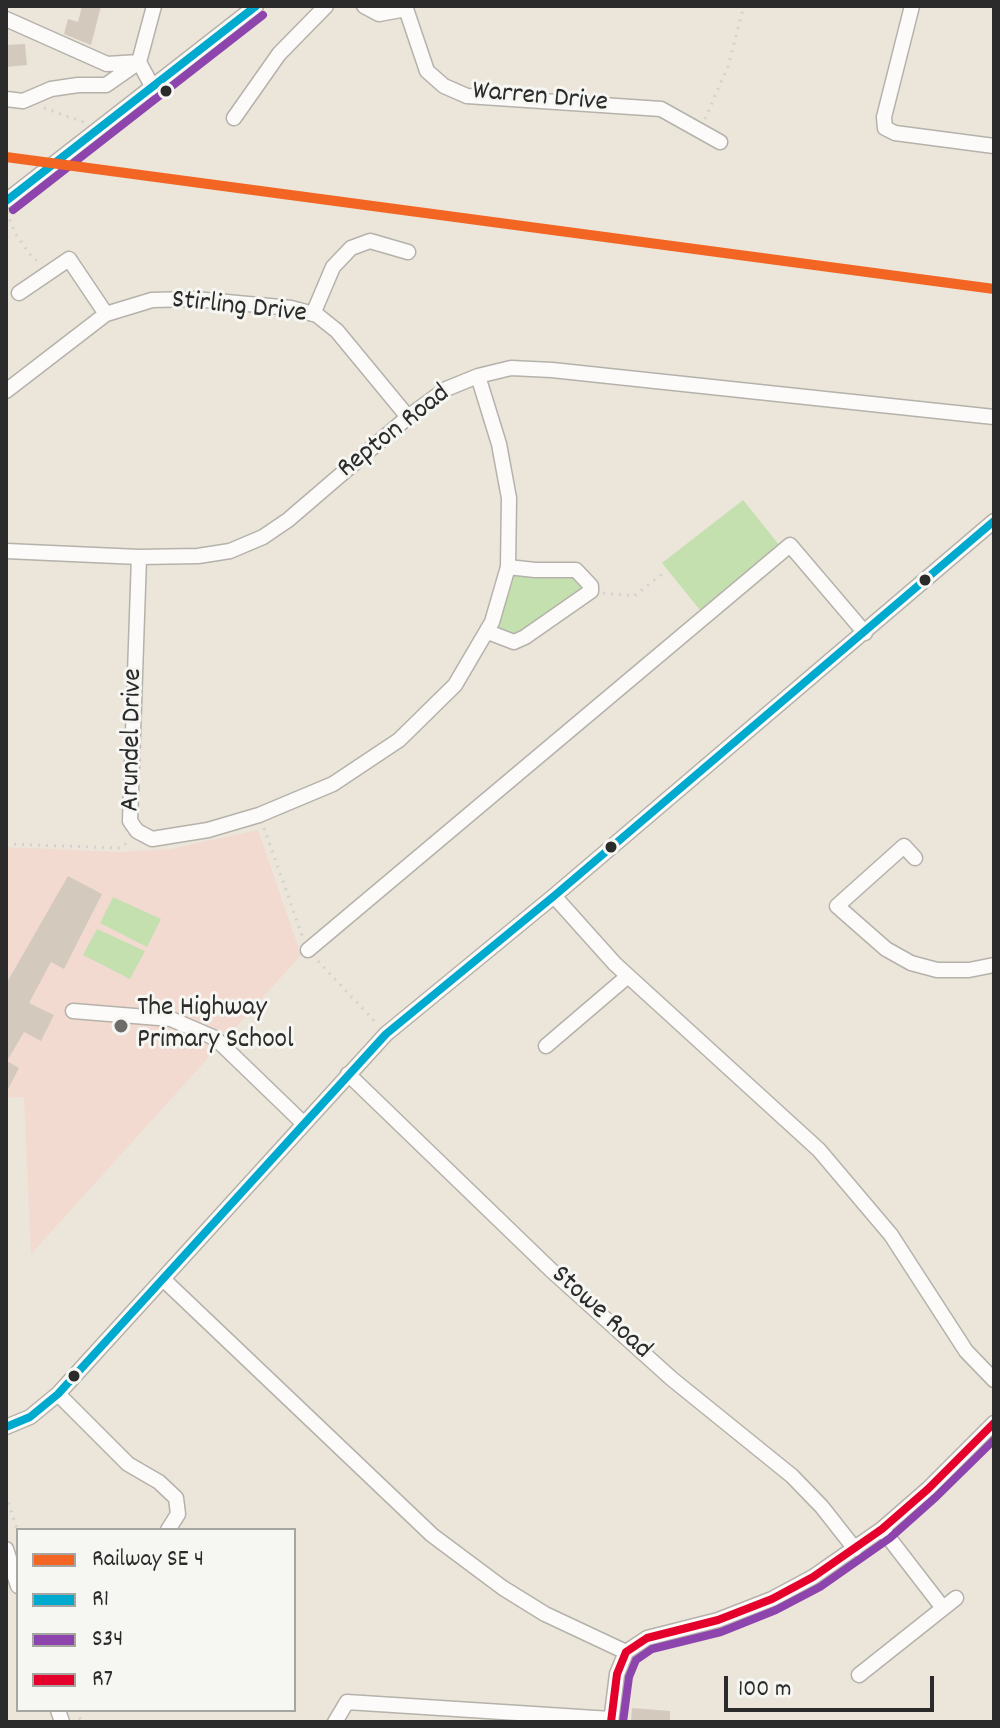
<!DOCTYPE html>
<style>
body{margin:0}
#map{position:relative;width:1000px;height:1728px;overflow:hidden;background:#ebe5da;font-family:Dekko,sans-serif}
canvas{display:block}
.frame{position:absolute;inset:0;border:8px solid #2b2b2b;pointer-events:none}
.legend{position:absolute;left:16px;top:1528px;width:280px;height:184px;box-sizing:border-box;background:#f6f6f2;border:2px solid #a5a5a2;margin:0;padding:10px 14px;list-style:none;font-size:24px;color:#2b2b2b}
.legend li{display:flex;align-items:center;gap:16px;height:40px}
.legend b{width:40px;border:2px solid #a5a5a2}
.scale{position:absolute;left:724px;top:1676px;width:210px;height:36px;box-sizing:border-box;border:4px solid #2b2b2b;border-top:0;padding-left:10px;font-size:24px;line-height:28px;white-space:nowrap;color:#2b2b2b;-webkit-text-stroke:6px #f6f6f2;paint-order:stroke}
</style>
<div id="map">
<canvas width="1000" height="1728"></canvas>
<div class="frame"></div>
<ul class="legend">
<li><b style="height:10px;background:#f26522"></b>Railway SE 4</li>
<li><b style="height:10px;background:#00a9ce"></b>R1</li>
<li><b style="height:10px;background:#8e44ad"></b>S34</li>
<li><b style="height:10px;background:#e4002b"></b>R7</li>
</ul>
<div class="scale">100 m</div>
</div>
<script>
const context = document.querySelector('canvas').getContext('2d');
context.lineJoin = 'round';
function fillPath(path, color) { context.fillStyle = color; context.fill(path, 'evenodd'); }
const shape = rows => new Path2D(rows.map(r => 'M' + r).join(''));
function strokePath(path, color, width, dash) { context.strokeStyle = color; context.lineWidth = width; context.lineCap = dash ? 'butt' : 'round'; context.setLineDash(dash || []); context.stroke(path); }
function label(font, color, halo, rows, align = 'center') {
  context.font = font + ' Dekko,sans-serif'; context.lineWidth = 6; context.setLineDash([]); context.textBaseline = 'middle'; context.strokeStyle = halo; context.fillStyle = color; for (const [text, x, y, turn = 0] of rows) {
    context.save(); context.translate(x, y); context.rotate((+turn || 0) * Math.PI / 180); context.textAlign = isNaN(turn) ? turn : align; if (halo) context.strokeText(text, 0, 0); context.fillText(text, 0, 0); context.restore();
  }
}
fillPath(shape([
 [258,830,301,955,31,1254,24,1097,6,1098,6,847,120,852,171,849]
]), '#f2dad0');
fillPath(shape([
 [743,500,780,546,700,610,662,563],
 [520,574,571,577,582,586,582,590,517,636,493,626,511,577],
 [113,897,161,919,147,947,100,923],
 [97,929,145,951,130,979,83,955]
]), '#c4e0af');
fillPath(shape([
 [82,6,101,6,91,45,64,34,68,19,78,22],
 [25,44,27,65,6,67,6,45],
 [68,876,102,894,64,969,51,962,29,1003,54,1015,41,1041,24,1032,7,1061,19,1068,6,1093,6,984],
 [632,1708,670,1711,670,1722,631,1722]
]), '#d4c9bd');
const minor = shape([
 [364,6,379,14,406,9],
 [405,6,427,71,444,86,467,96,661,109,720,142],
 [912,6,884,117,885,128,895,133,994,146],
 [6,19,107,64,139,62],
 [153,88,139,62,154,6],
 [6,99,23,101,51,89,78,85,106,85,139,62],
 [234,118,279,54,326,6],
 [6,201,256,6],
 [19,293,69,259,106,314],
 [313,314,333,267,351,248,370,241,408,252],
 [6,391,106,314,152,300,194,299,291,308,317,315,337,331,408,417],
 [6,551,139,557,198,556,230,551,263,537,288,520,408,417,446,389,478,376,511,368,552,370,994,417],
 [139,557,130,821,137,831,152,839,208,830,259,815,333,784,399,740,455,685,492,622,508,567,509,498,499,444,478,376],
 [488,632,514,642,525,637,591,591,591,586,576,570,535,570,508,567],
 [915,858,904,846,837,906,886,949,911,963,937,970,969,970,994,965],
 [554,896,615,964,819,1150,891,1235,966,1351,994,1380],
 [308,950,790,545,865,633],
 [73,1011,171,1019,215,1038,303,1123],
 [546,1046,628,976],
 [348,1074,551,1270,672,1379,792,1476,822,1507,855,1549],
 [163,1279,432,1535,503,1588,545,1614,626,1652],
 [58,1394,128,1464,159,1482,176,1498,178,1514,168,1530],
 [6,1427,30,1417,58,1394,386,1034,554,896,994,521],
 [882,1529,943,1608],
 [6,1549,18,1586],
 [859,1675,956,1598],
 [58,1710,62,1722],
 [335,1722,347,1702,611,1719],
 [611,1722,617,1674,626,1652,647,1638,718,1620,772,1599,813,1577,882,1529,928,1489,994,1423]
]);
strokePath(minor, '#b5b2ab', 17);
strokePath(shape([
 [44,108,86,123],
 [705,119,728,66,744,6],
 [7,212,15,233,32,257,39,262],
 [603,593,634,596,665,572],
 [264,828,303,938],
 [6,844,121,848,129,840],
 [318,961,378,1025],
 [6,1495,18,1532],
 [77,1710,81,1722]
]), '#d4d2d0', 3, [2, 6]);
strokePath(minor, '#fcfbf9', 14);
strokePath(shape([
 [6,201,256,6],
 [6,1427,30,1417,58,1394,386,1034,554,896,994,521]
]), '#00a9ce', 8);
strokePath(shape([
 [13,210,263,15],
 [623,1722,629,1677,636,1660,652,1649,721,1632,776,1610,820,1587,890,1538,936,1497,994,1440]
]), '#8e44ad', 8);
strokePath(shape([
 [611,1722,617,1674,626,1652,647,1638,718,1620,772,1599,813,1577,882,1529,928,1489,994,1423]
]), '#e4002b', 8);
strokePath(shape([
 [6,157,994,289]
]), '#f26522', 10);
for (const [x, y, r, color] of [
 [166,91,7,"#2b2b2b"],
 [925,580,7,"#2b2b2b"],
 [611,847,7,"#2b2b2b"],
 [121,1026,8,"#6e6c68"],
 [74,1376,7,"#2b2b2b"]
]) { const dot = new Path2D(); dot.arc(x, y, r, 0, 2 * Math.PI); context.fillStyle = color; context.fill(dot); strokePath(dot, '#f6f6f2', 3); }
label('28px', '#2b2b2b', '#f6f6f2', [
 ["Warren Drive",540,99,5],
 ["Stirling Drive",239,309,6],
 ["Repton Road",395,433,-38],
 ["Arundel Drive",134,740,-89],
 ["Stowe Road",600,1314,42]
]);
label('28px', '#2b2b2b', '#f6f6f2', [
 ["The Highway",137,1010],
 ["Primary School",137,1042]
], 'left');
</script>
